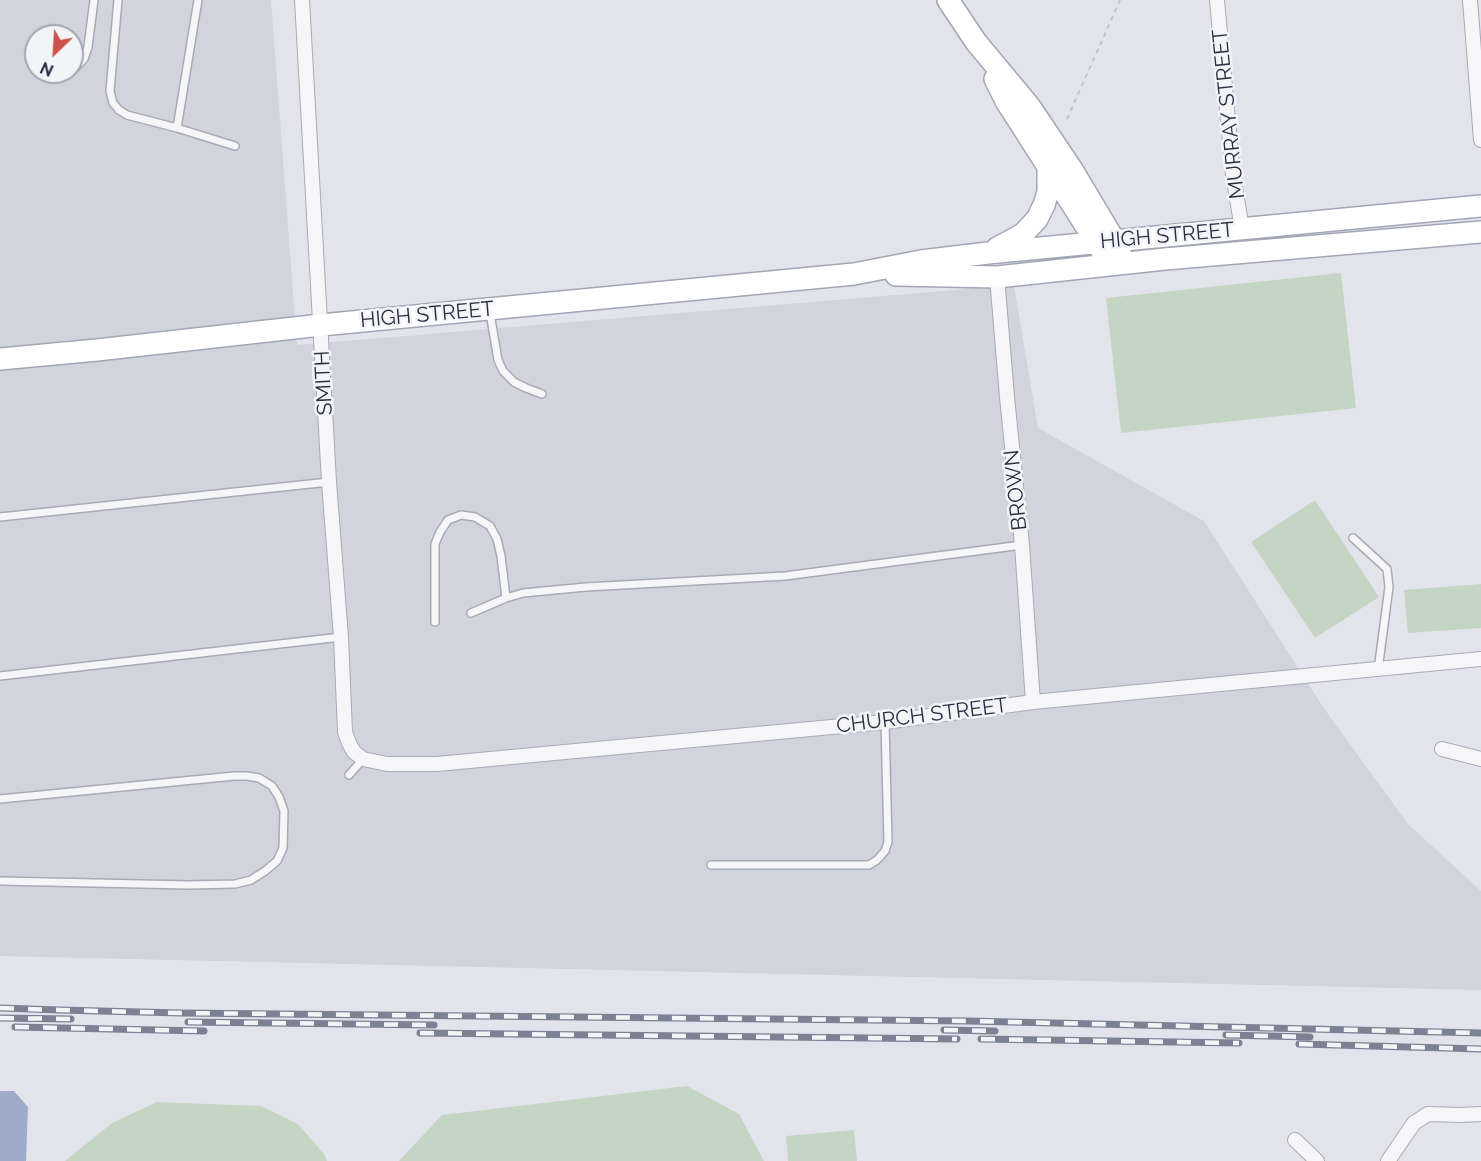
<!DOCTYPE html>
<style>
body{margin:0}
#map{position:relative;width:1481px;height:1161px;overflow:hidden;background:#e3e4eb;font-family:Raleway,sans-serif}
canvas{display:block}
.north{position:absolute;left:24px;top:24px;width:60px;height:60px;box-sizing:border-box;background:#f3f4f8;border:2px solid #a3a5b0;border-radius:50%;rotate:205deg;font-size:16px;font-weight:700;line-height:24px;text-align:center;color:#2b2f43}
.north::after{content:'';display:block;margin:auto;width:21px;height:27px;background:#cd514a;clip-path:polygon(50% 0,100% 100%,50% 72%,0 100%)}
</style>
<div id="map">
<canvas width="1481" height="1161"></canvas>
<div class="north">N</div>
</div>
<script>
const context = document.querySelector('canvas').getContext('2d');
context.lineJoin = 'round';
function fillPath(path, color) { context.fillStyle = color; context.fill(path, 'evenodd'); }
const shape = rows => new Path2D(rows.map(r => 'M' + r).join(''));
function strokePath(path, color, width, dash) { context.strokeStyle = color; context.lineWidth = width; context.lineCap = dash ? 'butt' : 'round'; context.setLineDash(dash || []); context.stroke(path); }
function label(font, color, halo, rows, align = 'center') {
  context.font = font + ' Raleway,sans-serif'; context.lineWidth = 5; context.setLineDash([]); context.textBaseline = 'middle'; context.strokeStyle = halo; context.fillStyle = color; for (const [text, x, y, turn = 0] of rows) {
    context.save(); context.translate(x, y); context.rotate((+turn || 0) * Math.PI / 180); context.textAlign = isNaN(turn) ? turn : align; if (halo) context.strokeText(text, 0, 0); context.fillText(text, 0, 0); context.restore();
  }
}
fillPath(shape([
 [0,0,271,0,297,345,1014,285,1038,428,1204,521,1325,710,1408,824,1481,891,1481,990,0,956],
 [36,36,72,36,72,72,36,72]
]), '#d1d3dd');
fillPath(shape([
 [1341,273,1356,408,1121,433,1106,298],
 [1315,500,1379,597,1315,638,1251,542],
 [1481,584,1481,628,1408,633,1404,590],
 [687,1086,739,1114,764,1161,399,1161,442,1115],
 [157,1102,261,1106,298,1124,324,1154,327,1161,65,1161,112,1123],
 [854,1130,857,1161,788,1161,786,1136]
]), '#c5d5c4');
fillPath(shape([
 [0,1091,14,1091,28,1107,26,1161,0,1161]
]), '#9eabca');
const lane = shape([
 [118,0,110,91,113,103,119,110,127,115,177,128],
 [198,0,177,128,235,146],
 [72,68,77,66,84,59,88,47,94,0],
 [490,313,498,360,503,371,514,382,526,388,542,394],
 [0,517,329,482],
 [1353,538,1387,569,1389,587,1378,670],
 [471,613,506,598,523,593,586,587,785,576,1022,545],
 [435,622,435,544,440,532,448,520,461,515,475,517,490,526,497,539,501,556,506,598],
 [0,676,341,637],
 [349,775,363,759],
 [0,799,234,776,247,776,259,778,272,786,279,797,284,811,283,848,277,861,265,871,251,880,235,884,189,885,0,881],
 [711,865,869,865,877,860,885,851,888,842,885,722]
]);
const street = shape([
 [302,0,329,482,341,637,345,732,349,743,354,752,363,759,387,764,437,764,885,722,1033,702,1481,659],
 [1217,0,1233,175,1242,229],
 [1470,0,1481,140],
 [997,277,1007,397,1022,545,1033,702],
 [1442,749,1481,759],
 [1295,1140,1317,1161],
 [1388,1161,1414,1123,1428,1114,1460,1115,1481,1114]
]);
const primary = shape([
 [948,0,976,42,1030,107,1071,168,1120,250],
 [995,79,1006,101,1102,251],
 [997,248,1023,234,1037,219,1044,205,1048,192,1048,167],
 [896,275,997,277,1165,259,1481,232],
 [0,359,97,350,321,325,854,274,921,261,988,253,1481,206]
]);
strokePath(lane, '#a8aab5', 10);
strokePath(street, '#a8aab5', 16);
strokePath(primary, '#a2a6b6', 24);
strokePath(shape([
 [1067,119,1120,0]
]), '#c1c2ca', 2, [4.5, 4.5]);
strokePath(lane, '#f6f6f9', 7);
strokePath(street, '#f6f6f9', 14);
strokePath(primary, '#fff', 21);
const rail = shape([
 [0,1008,60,1010,181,1013,968,1021,1481,1033],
 [0,1018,71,1019],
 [188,1022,434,1025],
 [15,1027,204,1031],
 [944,1030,995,1031],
 [420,1033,957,1039],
 [1226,1035,1310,1037],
 [981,1039,1239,1043],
 [1299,1044,1481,1049]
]);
strokePath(rail, '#7c8194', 7);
strokePath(rail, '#f3f4f8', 4.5, [14]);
label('21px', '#2b2f43', '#f3f4f8', [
 ["MURRAY STREET",1229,114,-96],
 ["HIGH STREET",1167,236,-5],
 ["HIGH STREET",427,315,-5],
 ["SMITH",324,383,-93],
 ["BROWN",1016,490,-96],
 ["CHURCH STREET",922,716,-7]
]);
</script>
